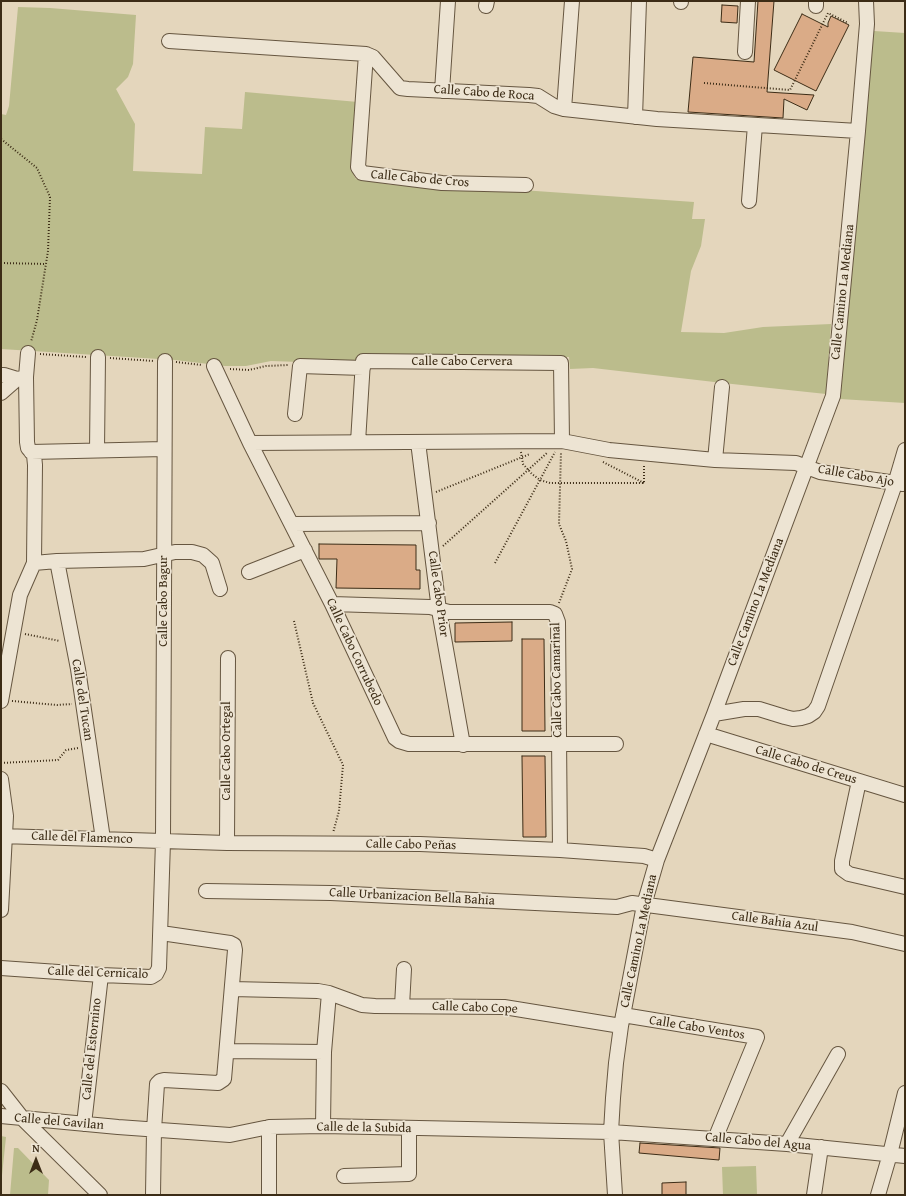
<!DOCTYPE html>
<meta charset="utf-8">
<style>
body{margin:0}
#map{position:relative;width:906px;height:1196px;overflow:hidden;background:#e4d6bc;font-family:"Gentium Book Plus",serif}
canvas{display:block}
.frame{position:absolute;inset:0;border:2px solid #3c2c16;pointer-events:none}
.north{position:absolute;left:16px;top:1140px;width:40px;height:40px;-webkit-text-stroke:3px #ede4d3;paint-order:stroke;rotate:0deg;font-size:11px;font-weight:700;line-height:16px;text-align:center;color:#3c2c16}
.north::after{content:'';display:block;margin:auto;width:14px;height:18px;background:#3c2c16;clip-path:polygon(50% 0,100% 100%,50% 72%,0 100%)}
</style>
<div id="map">
<canvas width="906" height="1196"></canvas>
<div class="frame"></div>
<div class="north">N</div>
</div>
<script>
const context = document.querySelector('canvas').getContext('2d');
context.lineJoin = 'round';
function fillPath(path, color) { context.fillStyle = color; context.fill(path, 'evenodd'); }
const shape = rows => new Path2D(rows.map(r => 'M' + r).join(''));
function strokePath(path, color, width, dash) { context.strokeStyle = color; context.lineWidth = width; context.lineCap = dash ? 'butt' : 'round'; context.setLineDash(dash || []); context.stroke(path); }
function label(font, color, halo, rows, align = 'center') {
  context.font = font + ' "Gentium Book Plus",serif'; context.lineWidth = 3.5; context.setLineDash([]); context.textBaseline = 'middle'; context.strokeStyle = halo; context.fillStyle = color; for (const [text, x, y, turn = 0] of rows) {
    context.save(); context.translate(x, y); context.rotate((+turn || 0) * Math.PI / 180); context.textAlign = isNaN(turn) ? turn : align; if (halo) context.strokeText(text, 0, 0); context.fillText(text, 0, 0); context.restore();
  }
}
fillPath(shape([
 [18,7,50,8,136,15,133,64,128,77,116,89,135,124,133,171,202,174,205,127,242,129,245,92,358,102,353,169,354,176,356,179,393,185,507,189,694,202,692,219,705,219,701,246,691,271,681,332,724,333,763,327,831,324,826,394,723,383,593,368,570,369,569,357,358,357,357,364,271,361,246,366,225,366,175,360,1,349,1,114,6,115,9,106],
 [874,31,905,33,905,403,840,399,842,361],
 [1,1136,6,1137,1,1185],
 [14,1148,18,1148,49,1180,48,1195,10,1195],
 [756,1166,757,1195,723,1195,722,1167]
]), '#bbbc8c');
const building = shape([
 [758,1,774,1,767,92,814,95,807,110,784,99,783,118,688,112,693,57,754,62,758,1],
 [722,5,738,6,737,23,721,22,722,5],
 [802,14,828,27,828,23,831,16,849,25,816,91,774,70,802,14],
 [319,544,416,545,416,570,420,570,420,589,336,588,337,559,319,559,319,544],
 [512,622,512,641,455,642,455,623,512,622],
 [522,639,544,639,545,731,522,731,522,639],
 [522,756,545,756,546,837,523,837,522,756],
 [640,1143,720,1148,719,1160,639,1153,640,1143],
 [686,1182,686,1195,662,1195,662,1183,686,1182]
]);
fillPath(building, '#daab87');
strokePath(building, '#3c2c16', 1);
const minor = shape([
 [681,2,681,1],
 [486,6,487,1],
 [816,6,816,1],
 [169,41,366,54,373,57,400,88,408,89,529,95,538,96,554,106,564,109,657,119,858,131],
 [745,52,748,1],
 [366,54,358,167,362,173,442,183,526,185],
 [442,91,448,1],
 [564,109,572,1],
 [635,117,639,1],
 [749,201,755,125],
 [214,366,250,443,332,604,395,738,399,741,409,744,616,744],
 [1,375,4,375,17,379],
 [1,393,17,379,26,377],
 [295,414,300,366,363,368],
 [562,441,609,450,715,460,796,463,820,472,903,484],
 [418,442,439,610,463,745],
 [250,443,562,441,561,363,363,361,358,442],
 [97,450,98,357],
 [31,452,164,449],
 [715,460,722,387],
 [292,524,429,523],
 [57,561,78,669,103,839],
 [34,563,57,561,144,559,175,552,192,552,203,555,212,563,220,589],
 [249,572,305,550],
 [332,604,430,607,449,612,550,612,555,614,558,622,560,850],
 [1,701,20,595,34,563,35,465,34,455,28,448,27,442,26,377,28,353],
 [714,714,744,709,759,709,785,717,793,719,801,718,808,716,814,712,818,706,895,484,905,450],
 [706,734,905,795],
 [1,779,6,816,1,910],
 [859,781,842,861,842,869,849,874,905,887],
 [1,836,227,843,420,844,560,850,644,856,657,860],
 [227,843,228,658],
 [206,891,331,893,617,907,632,903,852,932,905,944],
 [1,968,101,975,151,977,156,974,159,968,163,841,165,361],
 [232,989,318,991,329,993,362,1005,375,1006,504,1007,621,1026],
 [402,1006,404,969],
 [623,1015,757,1037,715,1139],
 [227,1051,324,1052],
 [1,1091,23,1119,100,1195],
 [1,1116,118,1127,230,1135,269,1127,323,1126,611,1132,787,1144,905,1156],
 [84,1124,101,975],
 [323,1126,324,1052,329,993],
 [269,1127,269,1195],
 [787,1144,838,1054],
 [344,1176,409,1174,409,1129],
 [153,1195,154,1130,157,1084,160,1081,164,1080,218,1083,224,1079,235,950,234,945,230,943,161,933],
 [615,1195,611,1132,613,1098,616,1063,621,1026,644,905,657,860,714,714,833,396,858,131,867,24,866,1],
 [814,1195,821,1147],
 [878,1195,890,1154,905,1093]
]);
strokePath(minor, '#665640', 16);
strokePath(shape([
 [704,83,790,90,828,13,848,23],
 [1,139,37,168,50,197,48,251,37,320,31,342],
 [1,263,46,264],
 [40,354,86,357],
 [110,358,154,361],
 [176,362,202,365],
 [230,369,249,370,266,366,289,365],
 [521,452,523,464,532,474,540,480,550,483,644,483,644,465],
 [603,462,644,483],
 [436,492,530,454],
 [443,546,547,453],
 [495,563,555,452],
 [559,603,572,569,566,541,559,524,561,452],
 [294,621,313,703,343,765,339,811,333,833],
 [25,634,60,641],
 [12,701,57,705,72,704],
 [1,763,58,760,66,750,78,748]
]), '#3c2c16', 2, [1, 2]);
strokePath(minor, '#ede4d3', 14);
label('13px', '#3c2c16', '#ede4d3', [
 ["Calle Cabo de Roca",484,93,4],
 ["Calle Cabo de Cros",420,179,5],
 ["Calle Camino La Mediana",843,292,-84],
 ["Calle Cabo Cervera",462,362],
 ["Calle Cabo Ajo",856,476,10],
 ["Calle Cabo Prior",438,594,82],
 ["Calle Cabo Bagur",164,601,-90],
 ["Calle Camino La Mediana",756,602,-69],
 ["Calle Cabo Corrubedo",354,652,65],
 ["Calle Cabo Camarinal",557,680,-91],
 ["Calle del Tucan",82,700,81],
 ["Calle Cabo Ortegal",227,751,-90],
 ["Calle Cabo de Creus",806,765,17],
 ["Calle del Flamenco",82,838,2],
 ["Calle Cabo Peñas",411,845,1],
 ["Calle Urbanizacion Bella Bahia",412,897,3],
 ["Calle Bahia Azul",775,922,8],
 ["Calle Camino La Mediana",639,941,-78],
 ["Calle del Cernicalo",98,973,2],
 ["Calle Cabo Cope",475,1008,2],
 ["Calle Cabo Ventos",697,1028,9],
 ["Calle del Estornino",92,1049,-84],
 ["Calle del Gavilan",59,1122,5],
 ["Calle de la Subida",364,1128,1],
 ["Calle Cabo del Agua",758,1142,5]
]);
</script>
